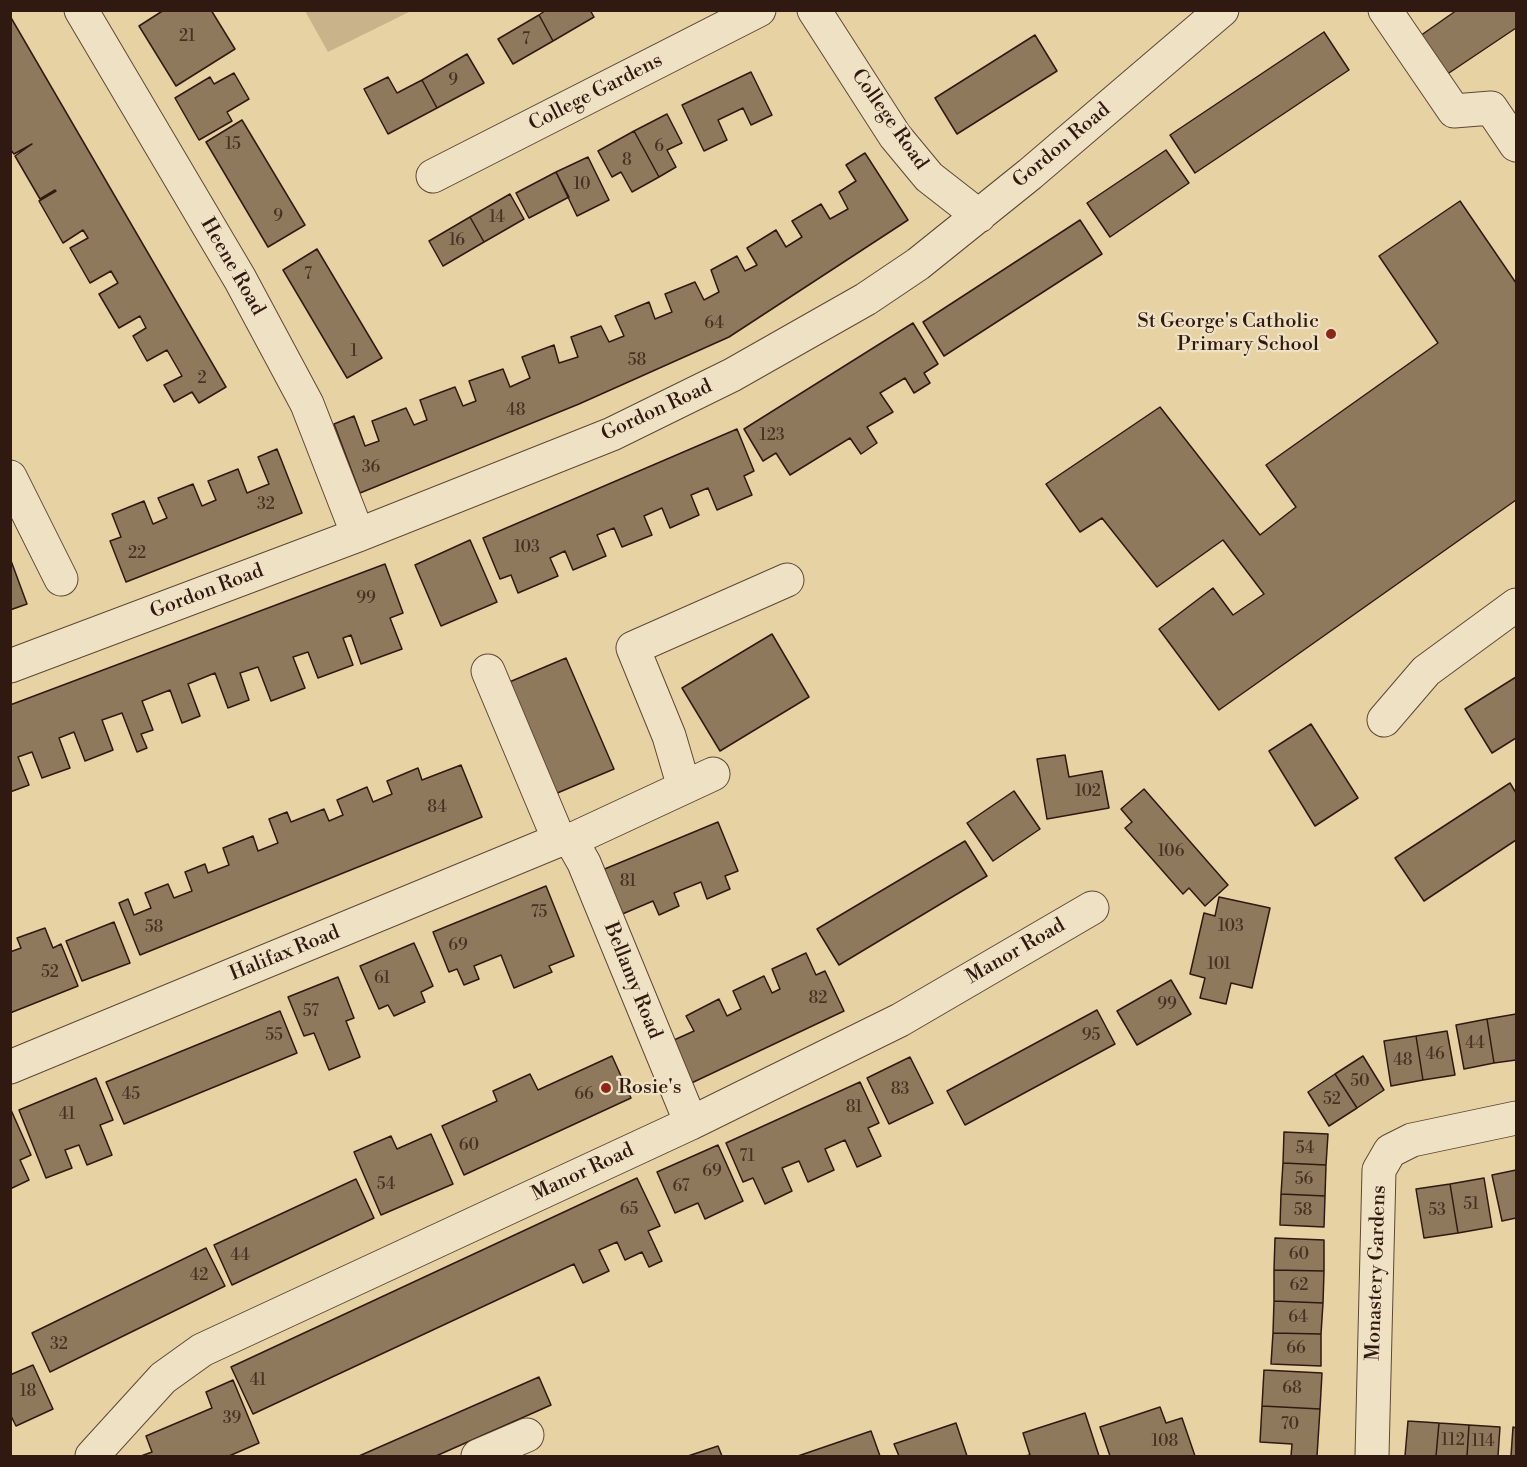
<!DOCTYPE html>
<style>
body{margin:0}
#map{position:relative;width:1527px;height:1467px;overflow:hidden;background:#e7d2a4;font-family:"Libre Bodoni",serif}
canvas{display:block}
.frame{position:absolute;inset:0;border:12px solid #301910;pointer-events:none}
</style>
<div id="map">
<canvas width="1527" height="1467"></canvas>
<div class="frame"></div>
</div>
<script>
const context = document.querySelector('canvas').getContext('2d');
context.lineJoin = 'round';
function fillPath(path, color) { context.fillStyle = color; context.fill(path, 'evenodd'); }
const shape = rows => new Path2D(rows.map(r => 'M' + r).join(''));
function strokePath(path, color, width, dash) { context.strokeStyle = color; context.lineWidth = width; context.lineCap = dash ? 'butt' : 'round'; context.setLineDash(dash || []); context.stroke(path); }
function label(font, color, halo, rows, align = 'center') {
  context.font = font + ' "Libre Bodoni",serif'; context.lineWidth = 4.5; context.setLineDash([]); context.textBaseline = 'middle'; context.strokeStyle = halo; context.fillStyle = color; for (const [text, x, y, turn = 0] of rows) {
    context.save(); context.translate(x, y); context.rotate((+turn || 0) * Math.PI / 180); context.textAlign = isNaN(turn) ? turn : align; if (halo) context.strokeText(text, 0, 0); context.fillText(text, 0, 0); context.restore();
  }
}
fillPath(shape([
 [305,11,411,11,328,52]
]), '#c8b38b');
const building = shape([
 [164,10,211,10,235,49,176,86,139,26,164,10],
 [546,10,590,10,594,17,553,41,539,15,546,10],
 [1457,10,1516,10,1516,28,1437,81,1410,43,1457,10],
 [539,15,553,41,513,64,498,39,539,15],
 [10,16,226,387,199,403,192,392,174,402,164,385,182,376,167,350,147,361,133,336,146,328,140,316,119,328,99,294,118,283,111,271,90,283,70,248,88,238,83,230,63,243,39,201,56,191,55,190,40,199,15,156,32,144,14,154,10,149,10,16],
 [1324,32,1349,70,1195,173,1170,135,1324,32],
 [1035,35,1057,71,957,134,935,98,1035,35],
 [467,54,484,83,437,108,422,80,467,54],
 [751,72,772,115,751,125,743,108,718,120,727,140,704,151,682,105,751,72],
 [234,73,249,99,227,112,232,121,199,140,175,98,210,77,214,84,234,73],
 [388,77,397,93,422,80,437,108,388,134,364,89,388,77],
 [667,114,682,143,667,150,676,167,659,177,634,131,667,114],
 [242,120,305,225,268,247,206,142,242,120],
 [634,131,659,177,632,192,621,172,612,177,598,151,634,131],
 [1166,150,1189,183,1110,237,1087,203,1166,150],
 [865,153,908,220,729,337,579,404,360,493,334,424,354,416,365,446,379,441,372,421,406,408,414,425,427,420,420,400,455,387,463,406,476,401,469,381,503,369,510,387,530,378,522,357,554,345,559,363,578,357,571,337,601,326,609,342,624,336,615,316,649,302,655,319,672,312,665,294,695,282,704,300,719,292,711,270,737,256,745,271,757,265,747,248,776,230,786,247,802,237,792,221,821,204,830,219,848,209,839,192,856,181,846,165,865,153],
 [588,157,609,200,577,216,556,172,588,157],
 [556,172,569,197,529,218,516,193,556,172],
 [510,194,524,219,484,242,470,217,510,194],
 [1460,201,1516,283,1516,500,1219,710,1159,629,1213,588,1233,615,1264,594,1223,540,1157,587,1102,518,1080,532,1046,484,1160,407,1260,535,1296,507,1266,465,1438,343,1379,256,1460,201],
 [470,217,484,242,443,266,429,241,470,217],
 [1080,220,1102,254,944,356,923,322,1080,220],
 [317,249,382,358,347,378,283,270,317,249],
 [913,323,938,364,924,373,930,383,914,393,905,378,880,393,893,412,867,427,877,443,861,454,850,438,790,475,776,453,763,461,744,429,913,323],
 [737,429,754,471,744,476,752,495,717,510,708,488,691,495,699,515,670,528,662,508,644,516,652,535,622,547,614,528,597,535,606,556,573,570,565,551,550,558,558,576,518,593,511,575,500,579,483,538,737,429],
 [277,449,302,513,126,582,110,541,121,537,112,514,144,501,153,524,167,518,158,498,193,484,202,506,216,500,208,481,238,469,247,493,269,484,258,457,277,449],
 [470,540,497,602,441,626,415,565,470,540],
 [10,558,27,604,10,610,10,558],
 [385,564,403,613,390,618,402,649,361,664,351,635,343,638,353,665,318,678,308,652,293,657,305,688,271,701,258,667,240,673,249,700,228,708,215,673,188,684,200,716,182,723,170,690,142,701,153,730,141,734,147,748,137,752,122,713,102,720,113,750,85,761,74,732,59,738,70,768,42,778,32,752,18,757,29,785,10,792,10,705,385,564],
 [772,634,809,697,720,751,682,688,772,634],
 [566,658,614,769,555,794,507,683,566,658],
 [1516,677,1516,738,1492,753,1465,709,1516,677],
 [1311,724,1358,798,1315,826,1269,751,1311,724],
 [1065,755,1069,777,1102,771,1109,808,1047,819,1037,759,1065,755],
 [461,765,482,817,140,955,119,903,128,899,134,915,151,908,145,893,168,884,174,898,192,891,185,872,205,864,208,873,229,865,223,848,253,836,258,851,278,843,269,819,287,812,291,822,324,809,329,821,343,815,337,800,367,787,373,802,392,794,387,781,418,768,422,780,461,765],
 [1510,783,1516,793,1516,840,1424,901,1395,858,1510,783],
 [1144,789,1228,885,1205,906,1189,888,1183,894,1125,828,1132,822,1121,809,1144,789],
 [1014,791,1040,829,993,861,967,823,1014,791],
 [718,822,738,871,725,876,730,889,707,899,701,882,674,893,679,906,659,915,653,901,613,918,595,873,718,822],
 [965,841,987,876,839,965,817,929,965,841],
 [546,886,574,956,549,966,552,972,514,988,501,955,474,966,479,979,464,985,457,969,449,972,433,932,546,886],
 [1219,897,1270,908,1252,988,1231,983,1226,1004,1200,998,1205,978,1190,974,1204,913,1215,916,1219,897],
 [114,922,130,963,82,981,66,941,114,922],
 [45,928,53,948,61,944,78,986,10,1013,10,952,21,948,17,938,45,928],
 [414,943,433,986,421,992,425,1002,394,1016,388,1005,379,1009,360,966,414,943],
 [806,953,816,975,825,971,844,1011,683,1087,663,1045,694,1031,686,1016,719,999,727,1016,741,1009,733,991,764,976,772,993,780,989,772,969,806,953],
 [338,977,354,1018,346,1021,360,1057,329,1070,314,1033,304,1036,288,997,338,977],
 [1171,980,1191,1014,1137,1045,1117,1011,1171,980],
 [1097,1010,1115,1044,965,1125,947,1091,1097,1010],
 [280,1011,297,1053,124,1124,106,1082,280,1011],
 [1516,1014,1516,1060,1494,1063,1487,1019,1516,1014],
 [1487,1019,1494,1063,1464,1069,1456,1025,1487,1019],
 [1447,1031,1455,1075,1423,1080,1416,1036,1447,1031],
 [1416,1036,1423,1080,1391,1086,1384,1041,1416,1036],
 [612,1056,631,1098,464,1175,442,1126,497,1101,493,1091,530,1074,538,1090,612,1056],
 [1363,1056,1384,1090,1357,1108,1335,1074,1363,1056],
 [910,1057,933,1103,889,1124,867,1078,910,1057],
 [1335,1074,1357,1108,1329,1126,1308,1092,1335,1074],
 [96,1078,113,1120,100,1125,112,1155,87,1165,79,1145,65,1150,72,1168,46,1178,19,1110,96,1078],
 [860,1082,879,1123,868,1128,881,1156,857,1167,845,1140,825,1149,834,1170,808,1182,799,1161,782,1168,792,1191,765,1204,753,1178,743,1182,726,1143,860,1082],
 [11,1110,31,1155,20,1160,29,1180,10,1189,11,1110],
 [1284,1132,1328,1134,1326,1165,1283,1163,1284,1132],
 [431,1134,453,1184,381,1215,354,1152,391,1136,397,1149,431,1134],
 [718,1145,743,1201,705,1219,698,1203,675,1213,657,1172,718,1145],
 [1283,1163,1326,1165,1325,1196,1281,1194,1283,1163],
 [1516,1170,1516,1218,1502,1221,1492,1175,1516,1170],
 [637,1178,660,1226,648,1231,662,1261,649,1267,642,1252,625,1260,617,1242,599,1250,609,1271,583,1283,574,1264,253,1414,231,1367,637,1178],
 [1484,1178,1492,1227,1458,1233,1450,1184,1484,1178],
 [356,1179,374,1218,232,1285,214,1245,356,1179],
 [1450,1184,1458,1233,1424,1238,1416,1189,1450,1184],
 [1281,1194,1325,1196,1324,1227,1280,1225,1281,1194],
 [1275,1238,1324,1240,1324,1271,1274,1270,1275,1238],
 [206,1248,225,1286,50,1372,32,1333,206,1248],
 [1274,1270,1324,1271,1323,1303,1274,1301,1274,1270],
 [1274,1301,1323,1303,1321,1334,1273,1333,1274,1301],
 [1273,1333,1321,1334,1321,1366,1271,1364,1273,1333],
 [33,1365,53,1409,16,1426,10,1414,10,1375,33,1365],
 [1264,1370,1322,1373,1320,1409,1262,1406,1264,1370],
 [539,1377,551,1405,436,1456,359,1456,539,1377],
 [233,1380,259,1443,229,1456,141,1456,152,1452,146,1436,212,1408,206,1392,233,1380],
 [1262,1406,1320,1409,1317,1456,1291,1456,1292,1444,1260,1442,1262,1406],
 [1160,1407,1166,1423,1182,1418,1195,1456,1110,1456,1100,1427,1160,1407],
 [1085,1413,1099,1456,1025,1456,1030,1455,1023,1433,1085,1413],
 [1408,1421,1439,1423,1436,1456,1405,1456,1408,1421],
 [956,1423,967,1456,899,1456,894,1444,956,1423],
 [1439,1423,1469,1425,1467,1456,1436,1456,1439,1423],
 [1469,1425,1500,1427,1498,1456,1467,1456,1469,1425],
 [1513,1427,1516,1428,1516,1456,1511,1456,1513,1427],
 [871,1431,880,1456,798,1456,871,1431],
 [718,1446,722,1456,688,1456,718,1446]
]);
fillPath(building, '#8f795d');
strokePath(building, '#301910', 1.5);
const minor = shape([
 [81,10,240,279,307,404,358,535],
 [814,10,895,136,929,177,979,216],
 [1385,10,1454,111,1491,108,1516,145],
 [433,176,759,10],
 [10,477,61,579],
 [10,666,358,535,612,434,732,375,866,299,918,264,1030,174,1222,10],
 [488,671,559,840],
 [1384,720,1426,671,1516,605],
 [684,787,669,736,633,648,787,580],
 [571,840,584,863,691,1123],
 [10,1067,559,840,571,840,713,774],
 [92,1456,163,1378,202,1350,691,1123,900,1020,1092,908],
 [478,1456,527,1435],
 [1372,1456,1379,1170,1390,1151,1412,1140,1516,1118]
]);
strokePath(minor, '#5e4735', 35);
strokePath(minor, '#efe2c4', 33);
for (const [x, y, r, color] of [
 [1331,334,6,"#8f2418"],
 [606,1088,6,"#8f2418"]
]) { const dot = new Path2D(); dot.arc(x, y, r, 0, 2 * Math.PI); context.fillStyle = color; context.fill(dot); strokePath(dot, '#efe2c4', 2); }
label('16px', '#483123', null, [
 ["21",187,37],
 ["7",526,40],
 ["9",453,81],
 ["15",233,145],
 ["6",659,147],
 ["8",627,161],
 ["10",582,185],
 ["9",278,217],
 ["14",497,218],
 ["16",457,241],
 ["7",308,275],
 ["64",714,324],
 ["1",354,352],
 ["58",637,361],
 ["2",202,379],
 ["48",516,411],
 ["123",772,436],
 ["36",371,468],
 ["32",266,505],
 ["103",527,548],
 ["22",137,554],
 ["99",366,599],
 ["102",1088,792],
 ["84",437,808],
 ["106",1171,852],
 ["81",628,882],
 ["75",539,913],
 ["103",1231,927],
 ["58",154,928],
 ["69",458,946],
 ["101",1219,965],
 ["52",50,973],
 ["61",382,979],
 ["82",818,999],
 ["99",1167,1005],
 ["57",311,1012],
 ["55",274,1036],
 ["95",1091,1036],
 ["44",1475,1044],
 ["46",1435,1055],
 ["48",1403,1061],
 ["50",1360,1082],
 ["83",900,1090],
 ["45",131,1095],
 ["66",584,1095],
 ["52",1332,1100],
 ["81",854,1108],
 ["41",67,1115],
 ["60",469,1146],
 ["54",1305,1149],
 ["71",747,1157],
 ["69",712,1172],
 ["56",1304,1180],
 ["54",386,1185],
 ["67",681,1187],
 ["51",1471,1205],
 ["65",629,1210],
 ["58",1303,1211],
 ["53",1437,1211],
 ["60",1299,1255],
 ["44",240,1256],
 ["42",199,1276],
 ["62",1299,1286],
 ["64",1298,1318],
 ["32",59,1345],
 ["66",1296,1349],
 ["41",258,1381],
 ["68",1292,1389],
 ["18",28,1392],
 ["39",232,1419],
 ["70",1290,1425],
 ["112",1453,1441],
 ["108",1165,1442],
 ["114",1483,1442]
]);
label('20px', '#301910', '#efe2c4', [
 ["College Gardens",596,93,-27],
 ["College Road",889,120,55],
 ["Gordon Road",1062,146,-40],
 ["Heene Road",232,267,60],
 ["Gordon Road",657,411,-25],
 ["Gordon Road",207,592,-21],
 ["Manor Road",1016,952,-30],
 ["Halifax Road",285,954,-22],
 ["Bellamy Road",632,981,68],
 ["Manor Road",583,1173,-25],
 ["Monastery Gardens",1377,1273,-88]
]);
label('20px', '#301910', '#efe2c4', [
 ["St George's Catholic",1319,322],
 ["Primary School",1319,345],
 ["Rosie's",618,1088,"left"]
], 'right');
</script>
